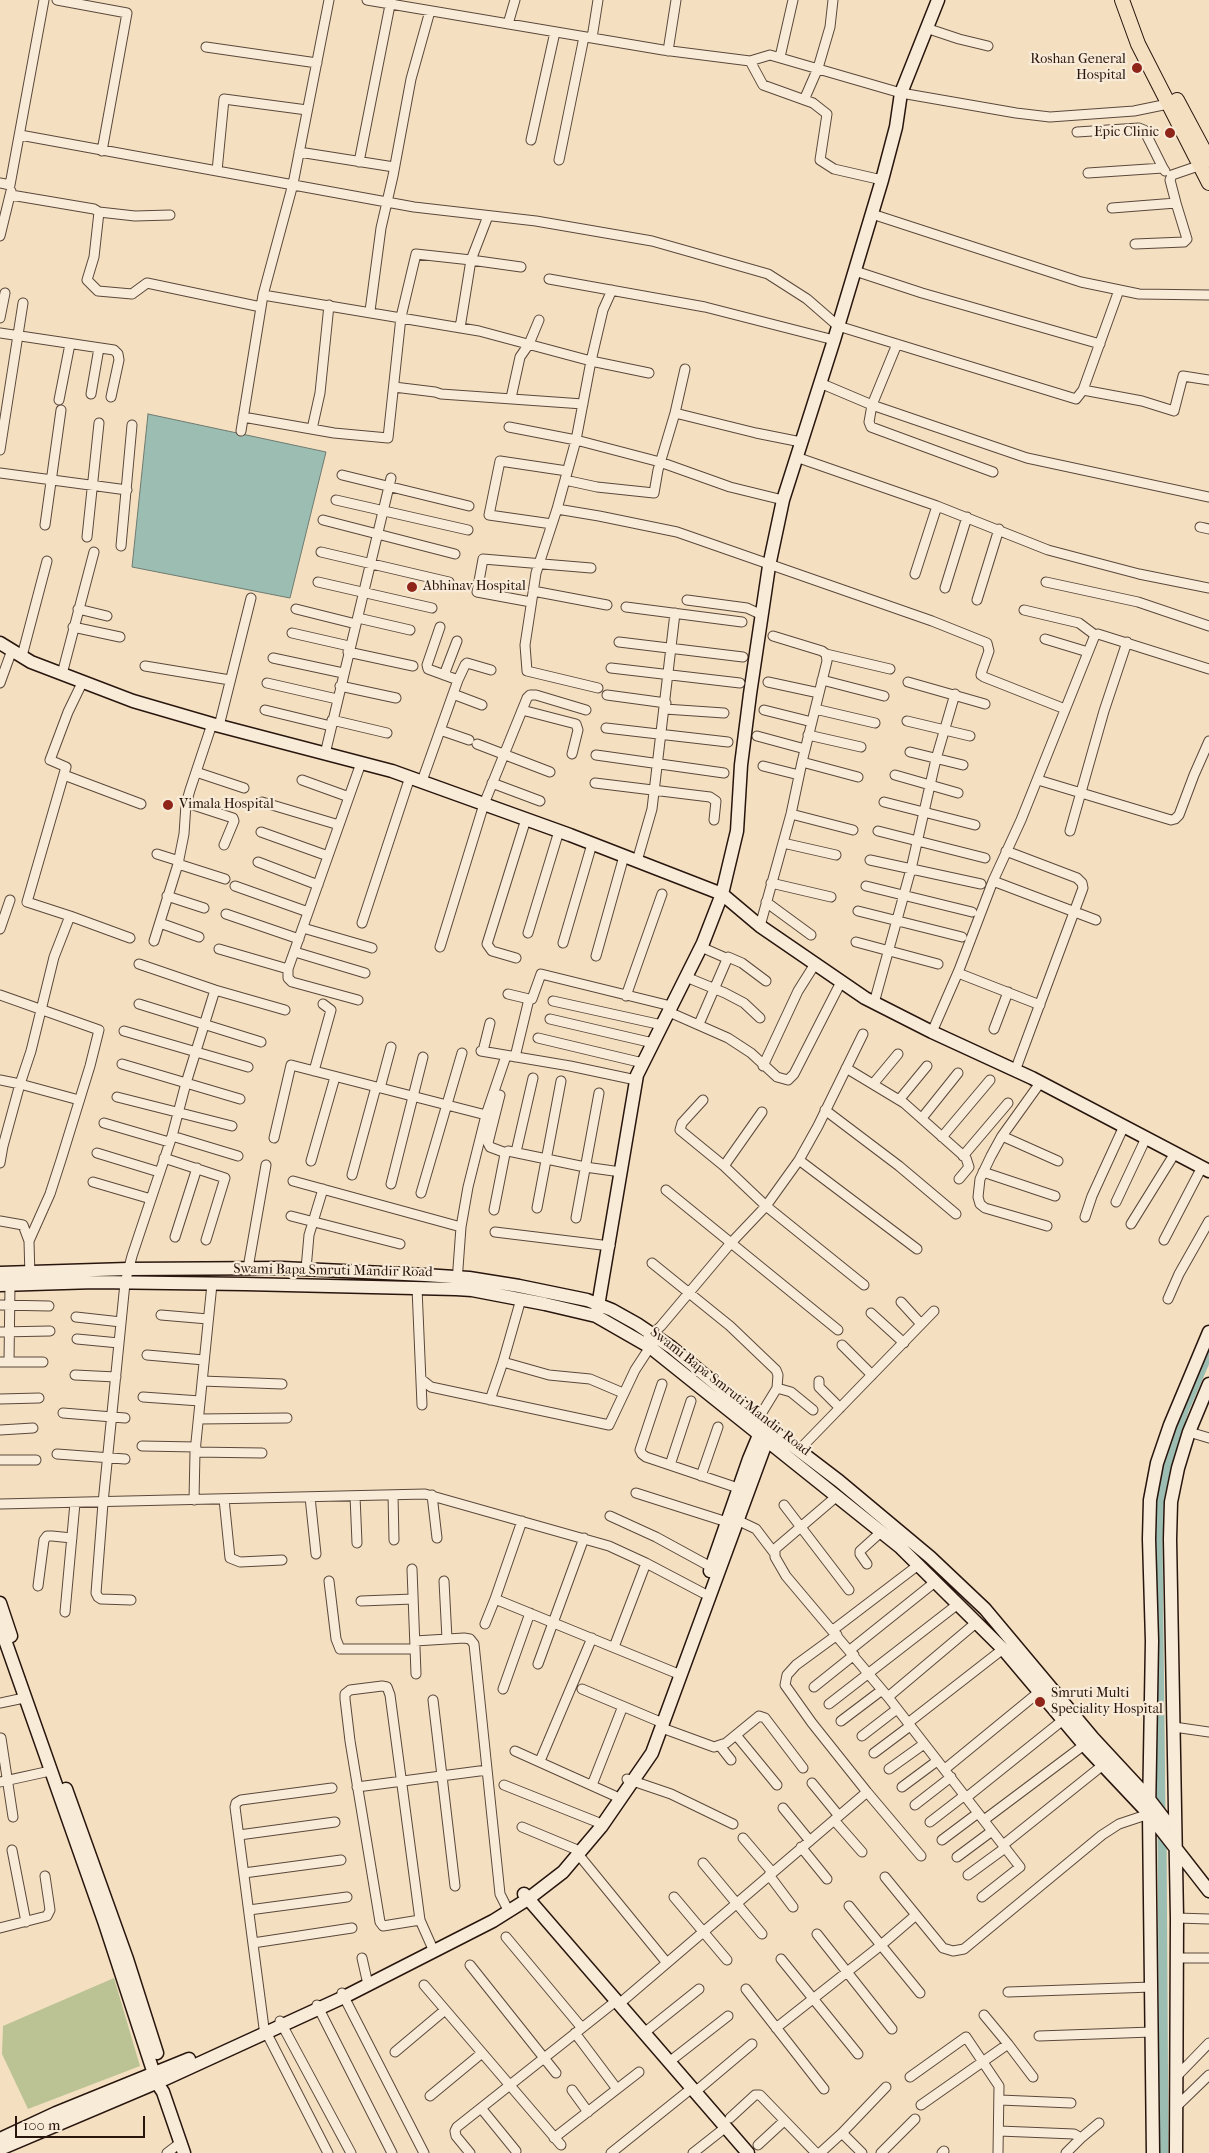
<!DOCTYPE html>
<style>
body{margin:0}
#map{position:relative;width:1209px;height:2153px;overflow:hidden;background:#f4e0c1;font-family:"IM FELL French Canon",serif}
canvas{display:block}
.scale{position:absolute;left:15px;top:2116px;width:130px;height:22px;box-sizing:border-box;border:2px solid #28150e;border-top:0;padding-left:6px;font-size:15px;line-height:18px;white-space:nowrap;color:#28150e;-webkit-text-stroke:4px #f8ebd7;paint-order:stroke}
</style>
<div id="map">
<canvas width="1209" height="2153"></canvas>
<div class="scale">100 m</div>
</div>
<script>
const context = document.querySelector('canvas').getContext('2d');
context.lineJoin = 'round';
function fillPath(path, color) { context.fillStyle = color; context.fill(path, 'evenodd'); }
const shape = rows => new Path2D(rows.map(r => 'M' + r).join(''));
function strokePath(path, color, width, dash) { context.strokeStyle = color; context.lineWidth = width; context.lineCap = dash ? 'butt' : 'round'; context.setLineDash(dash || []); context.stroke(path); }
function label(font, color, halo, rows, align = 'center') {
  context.font = font + ' "IM FELL French Canon",serif'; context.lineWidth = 4.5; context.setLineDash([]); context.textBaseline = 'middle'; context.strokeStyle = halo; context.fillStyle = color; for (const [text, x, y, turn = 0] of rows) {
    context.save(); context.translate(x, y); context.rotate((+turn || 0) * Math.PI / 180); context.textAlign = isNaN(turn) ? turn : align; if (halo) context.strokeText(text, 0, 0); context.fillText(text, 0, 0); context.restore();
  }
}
fillPath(shape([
 [114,1978,140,2066,28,2109,2,2054,3,2026]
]), '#bbc293');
const water = shape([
 [148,414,326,452,290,598,132,567,148,414]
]);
fillPath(water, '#9cbdb2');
strokePath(water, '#6e7a70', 1);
strokePath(shape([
 [1161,1815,1158,1541,1160,1497,1170,1455,1184,1411,1209,1353],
 [1162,1828,1164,2153]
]), '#9cbdb2', 9);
const street = shape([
 [57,0,127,13,102,151],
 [367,0,663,50,750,61,770,55,901,93,1016,113,1050,117,1134,111,1173,103],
 [508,24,515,0],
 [926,28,959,39,988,46],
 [592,38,598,0],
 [206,47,317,63],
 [668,51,676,0],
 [780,57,793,0],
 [750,61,763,85,813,103,827,114,820,160,834,169,882,180],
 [804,100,818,68,830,27,833,0],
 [1077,132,1139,128,1144,130,1163,168],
 [20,135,414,207,536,221,652,241,768,274,807,299,838,326,1076,399,1083,390,1142,401,1174,411,1183,376,1209,380],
 [531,140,555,32],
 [299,152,394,167],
 [559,160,584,37],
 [359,162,391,0],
 [217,171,224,99,307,110],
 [1088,173,1163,168,1165,171],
 [0,183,10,185,44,0],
 [11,195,94,209,99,212,135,216,170,215],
 [1112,208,1176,203,1170,180,1172,175,1204,164],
 [99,212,94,257,87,280,98,291,132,294,147,283,261,307],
 [872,214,1081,282,1139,294,1209,295],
 [0,236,11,191],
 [1135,244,1184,242,1187,239,1176,203],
 [855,271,922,293,1100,344],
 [549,279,705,307,834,340],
 [612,290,603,310,591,361,649,373],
 [263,295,479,331,591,361,576,440,557,509],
 [370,311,381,228,393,176,411,79,430,11],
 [0,318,5,293],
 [460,328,471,260,521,267],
 [0,333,114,350,118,354,119,360,111,397],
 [897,344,872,405,869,422,871,427,993,472],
 [820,383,872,405,1027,458,1209,497],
 [394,387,435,392,441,394,583,404],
 [1083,390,1119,290],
 [91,394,99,348],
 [511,398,520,357,529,344,539,320],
 [59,400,70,344],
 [675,413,685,369],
 [243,417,334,433,388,438,401,317,416,254,471,260,488,216],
 [509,427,576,440,660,462,730,487,783,500],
 [312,429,320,393,329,305],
 [241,431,263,295,293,184,329,0],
 [0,450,23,303],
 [796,457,937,506,1048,550,1139,574,1209,588],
 [0,473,127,490],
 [342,475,469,506],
 [565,480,597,487,654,493,658,470,675,413,756,433,801,442],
 [336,500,468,530],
 [323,520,455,554],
 [552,524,489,515,500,461,567,471],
 [45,525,61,410],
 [1200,527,1209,529],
 [87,537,99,423],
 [121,546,132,425],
 [321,552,449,582],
 [915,574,937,506],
 [318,582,432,608],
 [1046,582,1138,602,1209,626],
 [945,588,967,517],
 [533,591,607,605],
 [687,600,747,608,762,615],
 [977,600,999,529],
 [531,602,477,592,483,559,591,568],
 [626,607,742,622],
 [78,609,107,616],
 [296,609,356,624],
 [1024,610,1079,623,1095,635],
 [358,618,410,630],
 [73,627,120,637],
 [292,633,349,646],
 [1045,639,1088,652],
 [619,642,743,657],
 [348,652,413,666],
 [826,654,890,669],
 [22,656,47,561],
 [273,658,343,673],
 [145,666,230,680],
 [611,668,740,683],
 [62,674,94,552],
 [444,675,457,641],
 [458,680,465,665,467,663,491,670],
 [822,680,884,696],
 [768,682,819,693],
 [908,682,985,704],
 [0,683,12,650],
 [267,683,337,699],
 [340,686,396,698],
 [598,688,527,671,525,645,536,573,557,509,599,516,677,532,932,621,987,643,989,651,982,671,981,675,984,677,1065,709],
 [453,694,482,705],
 [607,695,666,703],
 [665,709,724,713],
 [815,709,875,723],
 [265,710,331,726],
 [522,710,576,724,578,730,572,754],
 [764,710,812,722],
 [332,720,387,733],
 [907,721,970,736],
 [219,726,251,598],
 [606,728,728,742],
 [440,730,469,740],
 [808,735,861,747],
 [757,736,805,749],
 [477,744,550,772],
 [910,752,963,765],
 [325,754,391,478],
 [596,755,724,773],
 [802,762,858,777],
 [763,766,799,775],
 [196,772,244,788],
 [64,775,141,804],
 [895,775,958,793],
 [302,780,349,797],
 [1038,780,1171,820,1175,819,1179,815,1194,775,1209,741],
 [422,781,458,680,428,669,427,665,440,627],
 [492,783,540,801],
 [595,783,710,797,716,801,714,820],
 [262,802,339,825],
 [884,802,975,825],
 [187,803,233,818,234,821,224,845],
 [791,814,853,830],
 [878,831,985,858],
 [1070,831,1104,711,1127,642],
 [261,832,328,856],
 [783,843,836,855],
 [1006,851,1077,878,1082,883,1083,888,1015,1071],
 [157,854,179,861],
 [870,860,981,884],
 [637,861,652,809,675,613],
 [258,862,318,885],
 [178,864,225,879],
 [993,881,1096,920],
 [771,883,831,897],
 [235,886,308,912],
 [866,886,972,912],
 [167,896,204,908],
 [766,902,811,935],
 [858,911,962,937],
 [226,914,299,939],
 [70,916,27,902,66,767,50,760,68,712,83,681],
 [160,923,199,937],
 [362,923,410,777],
 [760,926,791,814,802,762,827,661,826,654,822,651,773,636],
 [303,928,372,948],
 [0,929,10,900],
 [528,933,559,831],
 [154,941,178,864,184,834,186,804,190,790,212,724],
 [856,942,938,964],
 [563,943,592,844],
 [440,947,484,804,527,698,530,695,536,695,586,710],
 [701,947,726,958],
 [219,949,288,969,361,763],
 [295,952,365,973],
 [596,956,624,856],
 [516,958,492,951,487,944,526,819],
 [139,964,215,990,285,1010],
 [288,969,288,978,292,982,358,1000],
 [958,973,1040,1005],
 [686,977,725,993,744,1003,760,1018],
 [508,994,529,999],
 [0,995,99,1030,90,1066,61,1160,50,1194,29,1241],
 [626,996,662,894],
 [553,1001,662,1025],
 [874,1003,911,869,936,759,955,694],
 [139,1004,261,1042],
 [669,1012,728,1038,751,1053,777,1077,788,1080,794,1074,841,982],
 [550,1019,653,1043],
 [699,1024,728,957,742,963,766,981],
 [994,1029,1008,992],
 [124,1031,248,1067],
 [932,1032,959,970,993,881,1021,820,1095,635,1098,634,1209,669],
 [538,1038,643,1063],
 [481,1051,570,1066,636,1080],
 [483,1051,490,1023],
 [515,1057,529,999,532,999,541,974,671,1006],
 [122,1064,240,1099],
 [763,1066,798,991,815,964],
 [846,1068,904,1103,966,1158,969,1167,959,1179],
 [314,1071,331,1010,323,1004],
 [0,1080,20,1084,3,1146,0,1163],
 [1040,1083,1002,1136,991,1156,980,1179,978,1197,980,1204,985,1208,1047,1226],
 [873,1084,898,1054],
 [380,1088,391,1047],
 [500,1095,488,1143,490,1147,506,1153],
 [117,1097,232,1126],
 [79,1100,20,1084,31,1051,54,957,70,916,130,938],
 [703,1100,682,1123,680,1130,724,1166,766,1206,864,1285],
 [899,1100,927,1066],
 [825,1110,899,1166,956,1214],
 [922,1118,958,1073],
 [104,1123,169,1142],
 [172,1136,238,1156],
 [1002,1136,1058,1161],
 [942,1137,990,1080],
 [274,1138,291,1065,486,1115],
 [516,1152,533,1078],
 [97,1153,159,1172],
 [963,1156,1008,1103],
 [164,1158,225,1178,206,1240],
 [799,1160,917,1249],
 [311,1161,335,1077],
 [724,1166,762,1112],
 [983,1172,1055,1196],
 [352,1175,376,1087],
 [293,1181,461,1227],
 [93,1182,151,1199],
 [391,1184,423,1057],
 [666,1190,838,1330],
 [421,1193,462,1053],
 [1116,1202,1146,1138],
 [537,1208,561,1081],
 [494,1210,505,1154,508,1151,585,1167,621,1172],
 [291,1216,400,1244],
 [1085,1217,1092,1196,1124,1126],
 [576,1218,599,1093],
 [0,1221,23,1225,29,1241,30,1277],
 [1131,1224,1175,1153],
 [495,1232,610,1246],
 [175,1237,197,1168],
 [1164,1240,1202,1167],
 [652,1263,730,1326,776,1370,778,1375,777,1388,755,1424],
 [248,1268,266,1165],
 [306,1269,309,1235,323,1189],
 [457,1282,461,1227,468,1187,486,1115,506,1056],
 [417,1288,422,1405],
 [1168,1299,1179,1274,1209,1221],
 [901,1302,921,1324],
 [0,1305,49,1306],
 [871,1313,904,1343],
 [161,1315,208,1319],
 [76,1317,121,1322],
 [0,1332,50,1331],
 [648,1338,661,1326,730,1244,766,1206,799,1160,818,1126,863,1034],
 [77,1339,119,1343],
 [842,1345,872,1375],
 [147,1355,204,1360],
 [0,1362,43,1362],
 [9,1362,10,1285],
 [503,1362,549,1375,590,1379,623,1393],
 [75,1375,116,1377],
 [421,1379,431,1387,609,1425,635,1370,650,1347],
 [202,1381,282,1384],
 [819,1381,819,1387,840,1408],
 [662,1384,640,1450,642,1454,646,1457,738,1488],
 [777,1388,791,1392,813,1410],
 [143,1397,200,1401],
 [0,1399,39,1398],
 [490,1400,503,1362,521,1299],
 [63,1413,125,1418],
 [199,1419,287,1418],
 [0,1430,33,1428],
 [1189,1432,1209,1438],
 [142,1446,196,1447],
 [799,1450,934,1311],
 [195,1452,262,1453],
 [57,1454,125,1459],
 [0,1460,36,1460],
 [670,1465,691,1401],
 [701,1476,718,1427],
 [636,1493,727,1522],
 [393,1495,394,1540],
 [432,1495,437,1538],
 [355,1496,357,1543],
 [837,1496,775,1549,775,1557,786,1576,888,1697,1020,1867,982,1897],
 [310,1497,316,1554],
 [224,1499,230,1558,240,1562,282,1560],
 [194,1500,195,1452,212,1284],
 [0,1504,425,1494,609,1546,646,1563,703,1593],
 [784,1505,849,1590],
 [610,1516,656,1537,711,1567],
 [737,1520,756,1529,775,1554],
 [522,1521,495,1599,676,1673],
 [867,1564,860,1554,860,1551,881,1532],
 [412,1569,416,1674],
 [329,1581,336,1639,340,1649,415,1649],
 [444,1581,447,1639],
 [38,1586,44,1540,47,1536,52,1536,72,1538],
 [131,1600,101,1599,98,1597,96,1593,103,1503,125,1283,132,1256,172,1136,186,1083,215,990],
 [361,1601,413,1599],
 [65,1612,75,1503],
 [485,1624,495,1599],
 [833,1630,917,1566],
 [837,1635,796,1665,787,1675,785,1685,812,1723,867,1792,921,1856],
 [415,1641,464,1638,470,1639,474,1644,500,1894,506,1906],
 [614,1647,646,1563],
 [850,1650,935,1582],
 [538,1664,584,1538],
 [814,1687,854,1655],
 [503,1689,530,1613],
 [582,1689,658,1721],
 [888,1697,977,1622],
 [433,1700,455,1886],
 [0,1703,24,1698],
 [829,1704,958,1604],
 [841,1721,882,1690],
 [908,1723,1003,1649],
 [1174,1727,1209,1732],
 [662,1728,714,1747,726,1743,759,1716,765,1718,803,1768],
 [736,1735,777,1785],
 [862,1736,897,1709],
 [1,1738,13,1817],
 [720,1746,731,1760],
 [515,1751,615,1796],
 [874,1753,910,1726],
 [540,1761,592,1638],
 [889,1769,924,1744],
 [945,1769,1039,1692],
 [627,1779,671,1794,733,1824],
 [0,1782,50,1771],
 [812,1783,839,1816],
 [504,1785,597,1822],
 [592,1785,623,1706],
 [357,1787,487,1770],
 [902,1787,937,1761],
 [967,1797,1063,1720],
 [915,1805,951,1777],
 [783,1808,810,1841],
 [834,1820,862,1852],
 [984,1820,1084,1745],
 [930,1822,965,1795],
 [522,1827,575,1849],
 [239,1835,335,1822],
 [743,1838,772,1872],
 [942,1840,978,1813],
 [1003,1845,1103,1765],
 [801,1847,827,1879],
 [12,1850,26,1922],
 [578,1854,667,1963],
 [957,1857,992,1831],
 [703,1863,762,1934],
 [244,1873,341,1860],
 [769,1875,793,1907],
 [968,1875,1005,1848],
 [885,1877,943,1948,953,1951,964,1949,1102,1835,1119,1824,1149,1814],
 [674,1897,727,1960],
 [849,1906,920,1993],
 [249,1910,347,1897],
 [1177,1918,1209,1919],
 [420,1920,383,1926,380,1922,350,1741,345,1699,345,1694,350,1690,382,1686,387,1687,390,1695,420,1920,432,1947],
 [0,1928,47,1916,50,1910,45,1876],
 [817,1934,892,2029],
 [506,1937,582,2028],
 [253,1943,352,1928],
 [362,1958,367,1980],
 [1177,1958,1209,1958],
 [781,1959,858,2054],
 [470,1965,556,2073],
 [424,1985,561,2145],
 [746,1989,824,2089],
 [1008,1992,1152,1987],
 [342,1993,424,2153],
 [619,2004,867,1792],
 [317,2005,392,2153],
 [984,2015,1008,2044],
 [280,2021,351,2153],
 [776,2028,880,1946,916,1915],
 [575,2033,617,2089],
 [644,2033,699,1989],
 [1039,2036,1152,2032],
 [395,2052,445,2010],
 [669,2062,728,2016],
 [1177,2076,1209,2043],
 [910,2077,966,2037,999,2086,998,2153],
 [572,2090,588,2112],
 [695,2092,752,2044],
 [430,2096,482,2053],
 [1000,2100,1071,2103],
 [921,2105,1008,2044,1033,2077],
 [1177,2106,1209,2075],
 [481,2108,516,2151],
 [730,2118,755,2095,760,2095,816,2153],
 [999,2131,1074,2134,1081,2138,1099,2123],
 [842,2133,886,2087],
 [554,2138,639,2072],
 [758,2145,784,2121],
 [167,2153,180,2143],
 [328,2153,264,2028,235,1807,236,1803,241,1800,332,1788],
 [470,2153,456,2136,455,2131,457,2127,616,2001],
 [611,2153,692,2088],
 [693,2153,726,2127],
 [820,2153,842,2133,862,2153],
 [881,2153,915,2119],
 [942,2153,944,2151],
 [1066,2153,1081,2138]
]);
const secondary = shape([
 [0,643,31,662,133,701,212,724,392,771,570,835,722,894,760,926,865,998,932,1032,1032,1078,1209,1171],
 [0,1273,128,1269,282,1268,425,1275,469,1278,519,1286,587,1300,612,1310,637,1324,671,1347,759,1420,839,1481,930,1557,985,1609,1093,1738,1145,1794,1168,1824],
 [0,1285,95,1282,245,1284,456,1289,472,1290,545,1304,596,1316,650,1347,900,1547,1003,1649,1084,1745,1149,1814,1209,1891],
 [597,1312,637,1075,703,943,722,894,737,831,741,765,750,694,769,566,783,500,834,340,882,180,896,127,901,93,938,0],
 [710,1571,749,1459,762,1428],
 [0,1603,11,1636],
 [0,1626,104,1921,157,2083,163,2092,184,2153],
 [66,1789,127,1959,157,2053],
 [524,1894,748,2153],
 [0,2139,56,2113,189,2059],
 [0,2149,165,2079,344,1997,493,1921,528,1899,563,1872,601,1827,652,1753,770,1432],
 [1153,2153,1149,1814,1152,1641,1149,1539,1150,1500,1157,1463,1170,1425,1209,1332],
 [1176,2153,1177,1918,1170,1539,1171,1502,1178,1468,1189,1432,1209,1384]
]);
const primary = shape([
 [1122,0,1138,44,1209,183],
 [1177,100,1209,160]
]);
strokePath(street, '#5b483b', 11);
strokePath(secondary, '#28150e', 15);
strokePath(primary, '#28150e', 16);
strokePath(street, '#f8ebd7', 9);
strokePath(secondary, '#f8ebd7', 12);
strokePath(primary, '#f4e0c1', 14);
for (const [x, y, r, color] of [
 [1137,68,6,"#8f2418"],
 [1170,133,6,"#8f2418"],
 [412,587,6,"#8f2418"],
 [168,805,6,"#8f2418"],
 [1040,1702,6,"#8f2418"]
]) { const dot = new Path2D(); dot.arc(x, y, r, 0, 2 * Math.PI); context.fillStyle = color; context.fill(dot); strokePath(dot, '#f8ebd7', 2); }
label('14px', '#28150e', '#f8ebd7', [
 ["Roshan General",1126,60,"right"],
 ["Hospital",1126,76,"right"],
 ["Epic Clinic",1159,133,"right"],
 ["Abhinav Hospital",423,587],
 ["Vimala Hospital",179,805],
 ["Smruti Multi",1051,1694],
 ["Speciality Hospital",1051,1710]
], 'left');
label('14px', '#28150e', '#f8ebd7', [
 ["Swami Bapa Smruti Mandir Road",333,1271,1],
 ["Swami Bapa Smruti Mandir Road",730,1392,38]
]);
</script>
